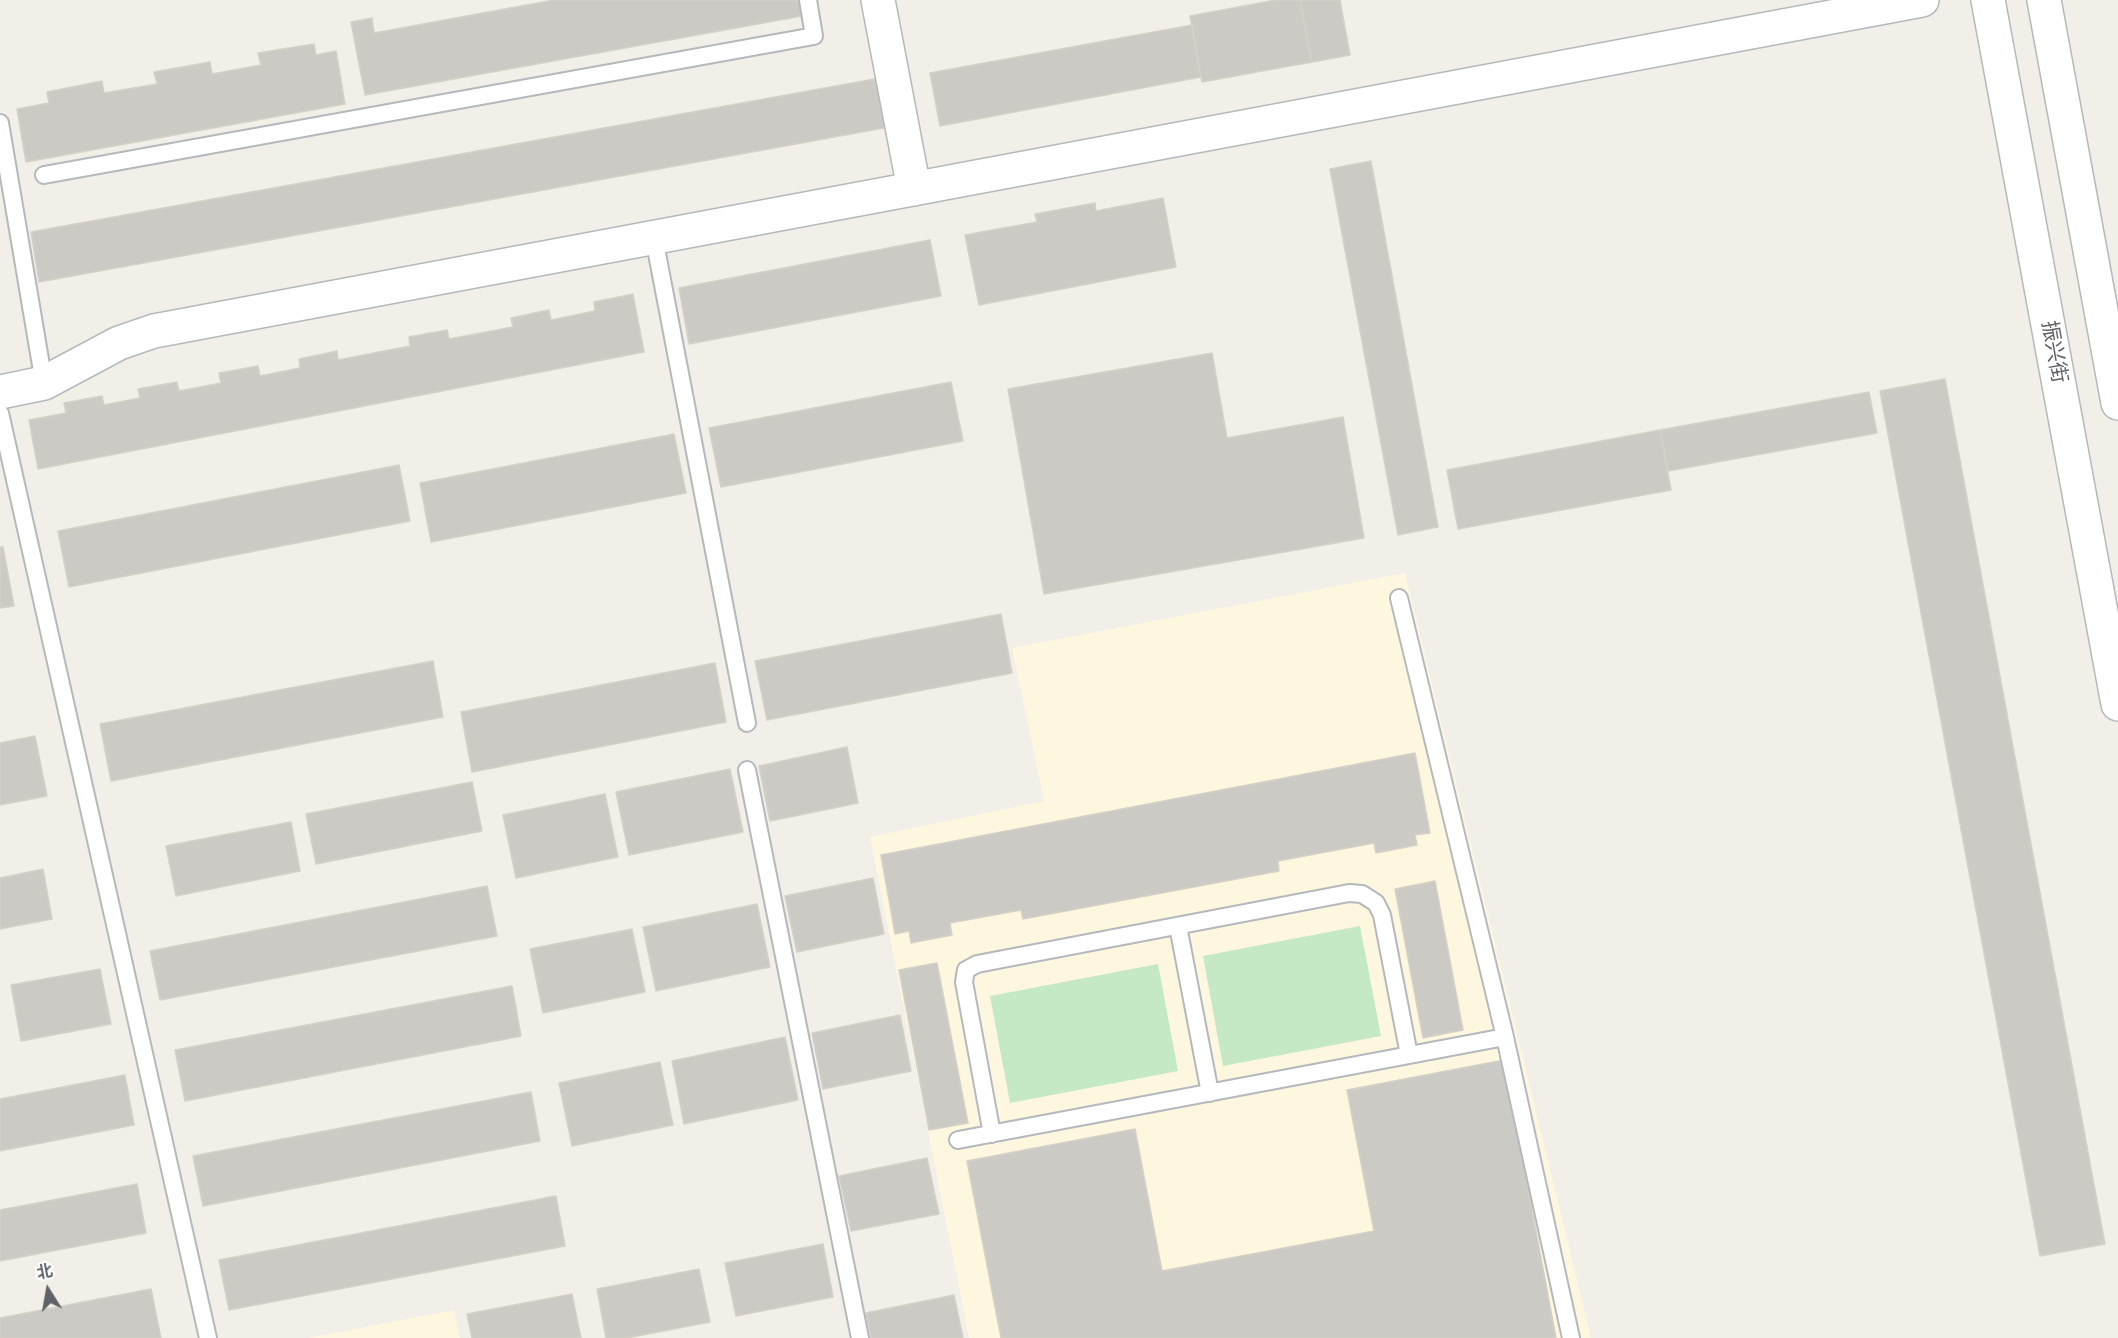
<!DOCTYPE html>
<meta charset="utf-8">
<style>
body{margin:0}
#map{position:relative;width:2118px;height:1338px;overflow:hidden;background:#f1efe8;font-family:"Roboto Condensed","Noto Sans SC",sans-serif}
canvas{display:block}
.north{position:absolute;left:18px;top:1260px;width:60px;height:60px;-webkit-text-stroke:4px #fff;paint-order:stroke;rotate:349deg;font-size:16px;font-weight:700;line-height:24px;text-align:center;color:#5f6368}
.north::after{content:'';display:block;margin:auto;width:21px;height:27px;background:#5f6368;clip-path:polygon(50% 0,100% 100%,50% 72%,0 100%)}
</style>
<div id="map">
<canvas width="2118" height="1338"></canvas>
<div class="north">北</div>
</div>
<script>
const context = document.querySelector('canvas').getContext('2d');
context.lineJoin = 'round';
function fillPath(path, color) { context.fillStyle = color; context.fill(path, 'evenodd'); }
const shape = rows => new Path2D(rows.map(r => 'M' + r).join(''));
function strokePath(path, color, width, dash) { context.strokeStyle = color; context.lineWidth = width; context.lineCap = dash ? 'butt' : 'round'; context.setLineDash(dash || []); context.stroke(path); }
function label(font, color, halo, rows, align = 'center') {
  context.font = font + ' "Roboto Condensed","Noto Sans SC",sans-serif'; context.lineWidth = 4.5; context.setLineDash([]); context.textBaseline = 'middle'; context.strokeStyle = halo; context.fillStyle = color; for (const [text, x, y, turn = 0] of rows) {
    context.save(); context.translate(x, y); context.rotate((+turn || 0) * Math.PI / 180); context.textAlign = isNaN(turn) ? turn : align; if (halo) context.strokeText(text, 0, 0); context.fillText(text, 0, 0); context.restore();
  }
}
fillPath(shape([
 [1405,573,1591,1338,969,1338,870,837,1044,801,1012,648],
 [454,1310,460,1338,308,1338]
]), '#fef7e0');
fillPath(shape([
 [1360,926,1381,1036,1223,1066,1203,956],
 [1158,964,1178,1071,1010,1103,990,996]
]), '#c5e8c5');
const building = shape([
 [554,0,799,0,802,16,365,95,351,22,372,18,374,33,554,0],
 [1276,0,1300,0,1312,62,1202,82,1190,16,1276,0],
 [1300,0,1340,0,1350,55,1312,62,1300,0],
 [1192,25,1201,77,940,126,930,73,1192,25],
 [314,44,316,55,336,51,345,104,26,162,17,109,49,103,47,92,102,81,104,93,157,84,154,72,210,62,212,74,261,65,258,53,314,44],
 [880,78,889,127,39,282,31,232,880,78],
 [1371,161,1438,527,1398,535,1330,169,1371,161],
 [1163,198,1176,267,979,305,965,235,1037,222,1035,214,1095,203,1096,211,1163,198],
 [930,240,941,296,689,344,679,288,930,240],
 [633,294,644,352,38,469,29,420,66,413,64,403,102,396,104,405,140,398,138,389,177,382,179,391,221,383,219,373,258,366,260,376,300,368,299,359,337,351,338,360,410,346,409,337,447,330,449,339,513,327,511,318,549,310,551,320,595,311,594,302,633,294],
 [1212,353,1227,438,1343,417,1364,538,1044,594,1008,389,1212,353],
 [1945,379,2105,1244,2040,1256,1880,391,1945,379],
 [951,382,963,441,721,487,709,428,951,382],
 [1869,392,1877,433,1668,471,1660,430,1869,392],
 [1660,430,1671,490,1458,529,1447,470,1660,430],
 [674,434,686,493,431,542,420,483,674,434],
 [399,465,410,521,69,587,58,531,399,465],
 [0,547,3,547,14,606,0,608,0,547],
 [1001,614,1012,673,767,720,755,661,1001,614],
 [433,661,443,717,111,781,100,724,433,661],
 [715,663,726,722,472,772,461,712,715,663],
 [35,736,47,796,0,805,0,743,35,736],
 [847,747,858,803,770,821,759,766,847,747],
 [1415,753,1430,833,1415,835,1417,845,1376,853,1374,843,1278,861,1279,871,1023,919,1021,910,950,923,952,935,911,943,909,931,895,934,881,855,1415,753],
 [730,769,743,832,629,855,616,792,730,769],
 [472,782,482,831,316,864,306,814,472,782],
 [605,794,618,857,516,878,503,815,605,794],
 [291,822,300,871,176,896,166,846,291,822],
 [43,869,52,919,0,929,0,878,43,869],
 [873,878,884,934,797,952,785,896,873,878],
 [1435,881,1463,1030,1423,1038,1395,889,1435,881],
 [487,886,497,936,160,1000,150,951,487,886],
 [757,904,770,967,656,991,643,927,757,904],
 [632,929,645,992,543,1013,530,949,632,929],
 [937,963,968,1123,929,1130,899,970,937,963],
 [100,969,111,1024,21,1041,11,985,100,969],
 [512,986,521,1036,185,1101,175,1050,512,986],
 [900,1015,911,1071,823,1089,812,1033,900,1015],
 [785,1037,798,1100,684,1124,672,1061,785,1037],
 [1504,1060,1556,1338,1001,1338,967,1161,1135,1129,1162,1271,1374,1231,1347,1090,1504,1060],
 [660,1062,673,1125,572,1146,559,1083,660,1062],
 [125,1075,134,1125,0,1151,0,1099,125,1075],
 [531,1092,540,1141,203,1206,193,1156,531,1092],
 [927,1158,939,1214,851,1231,839,1176,927,1158],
 [137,1184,146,1233,0,1261,0,1210,137,1184],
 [556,1196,565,1246,229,1310,219,1260,556,1196],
 [823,1244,833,1297,736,1316,725,1263,823,1244],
 [699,1269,710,1322,627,1338,606,1338,597,1289,699,1269],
 [151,1289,161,1338,0,1338,0,1318,151,1289],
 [572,1294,581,1338,472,1338,467,1314,572,1294],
 [954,1295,963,1338,871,1338,866,1313,954,1295]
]);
fillPath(building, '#cccac5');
strokePath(building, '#d6d1c6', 1.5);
const service = shape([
 [0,123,44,383],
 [44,175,814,36,808,0],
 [654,238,747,723],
 [0,413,208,1338],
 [1399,598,1505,1037,1571,1338],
 [747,770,860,1338],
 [1178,926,1210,1093],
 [992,1134,964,982,966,970,977,964,1349,893,1362,894,1376,903,1382,915,1409,1055],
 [958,1140,1505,1037]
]);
const minor = shape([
 [878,0,914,189],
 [0,392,44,383,119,343,154,331,1922,0]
]);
const tertiary = shape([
 [1988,0,2118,704],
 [2044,0,2118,403]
]);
strokePath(service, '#b5b8bc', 20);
strokePath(minor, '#b5b8bc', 36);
strokePath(tertiary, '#b5b8bc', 36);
strokePath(service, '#fff', 16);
strokePath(minor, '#fff', 33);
strokePath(tertiary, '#fff', 33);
label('21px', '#5f6368', '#fff', [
 ["振兴街",2053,352,80]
]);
</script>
